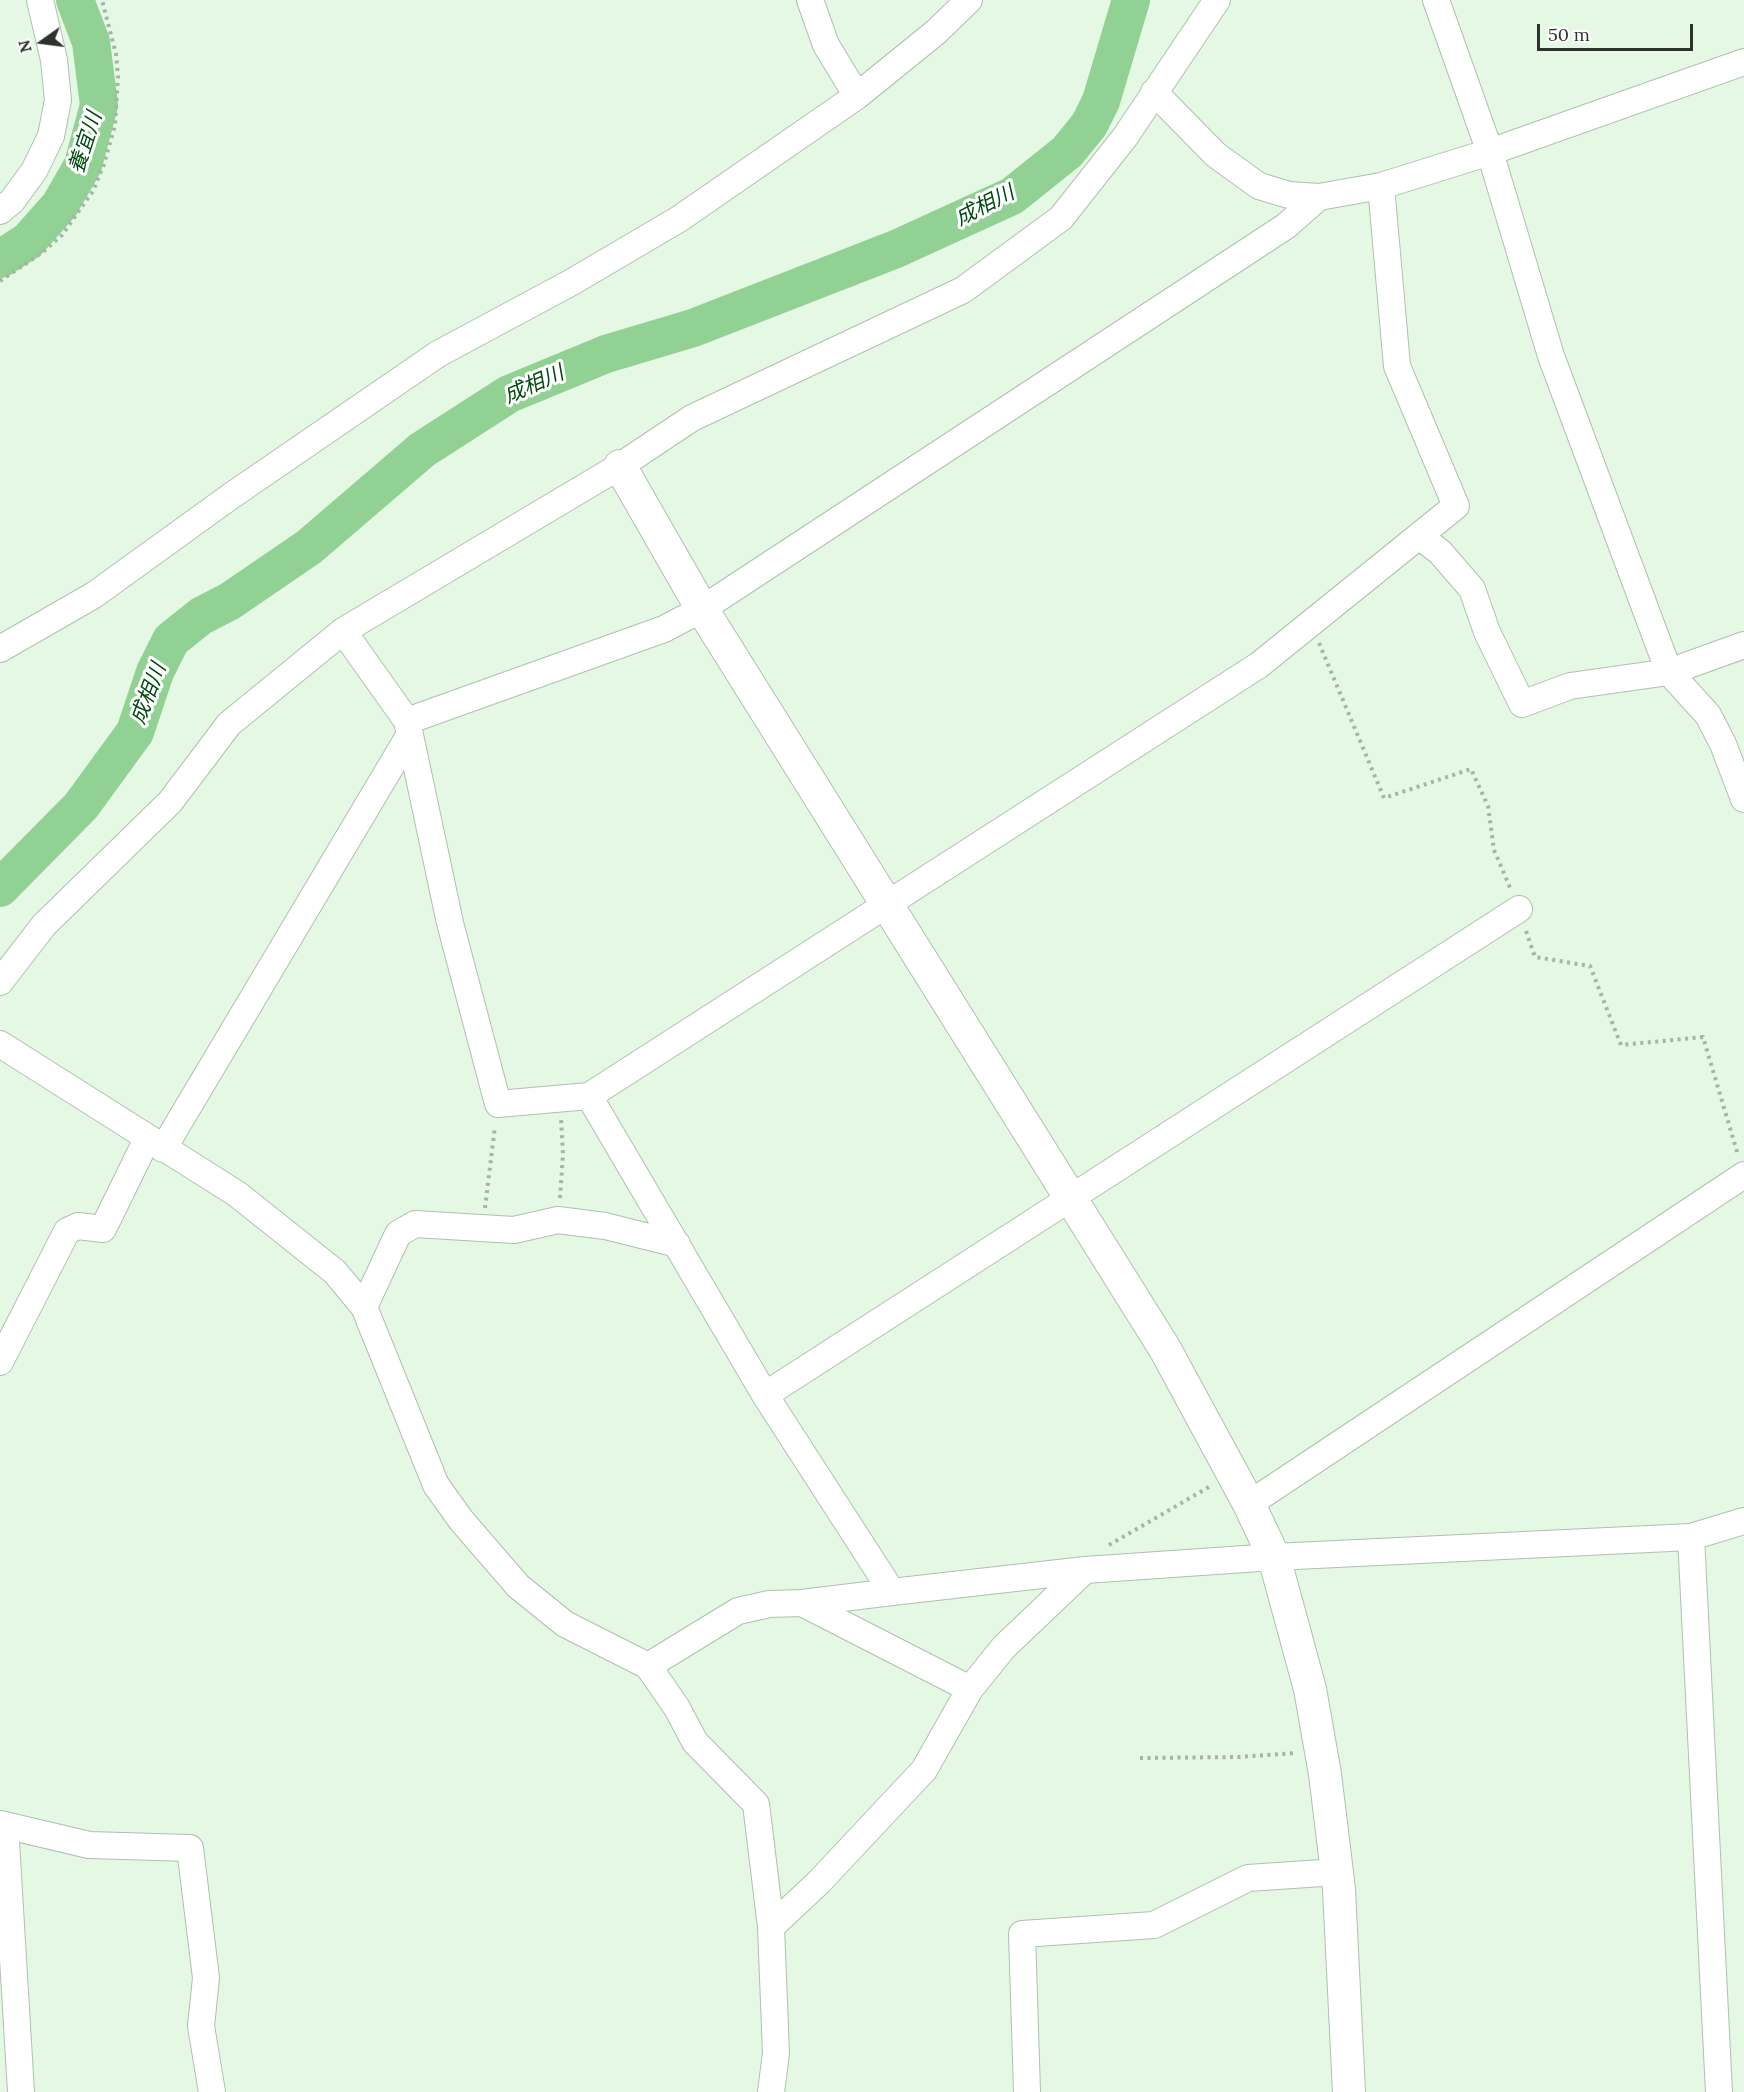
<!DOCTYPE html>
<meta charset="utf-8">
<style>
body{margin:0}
#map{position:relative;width:1744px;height:2092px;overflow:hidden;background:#e4f8e4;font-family:Lora,serif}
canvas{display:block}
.north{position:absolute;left:12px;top:12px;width:60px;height:60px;-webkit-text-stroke:4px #fff;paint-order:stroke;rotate:256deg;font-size:16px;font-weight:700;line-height:24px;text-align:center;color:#2c332c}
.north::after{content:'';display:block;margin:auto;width:21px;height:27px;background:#2c332c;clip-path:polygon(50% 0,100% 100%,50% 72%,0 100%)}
.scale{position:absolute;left:1537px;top:24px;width:156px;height:27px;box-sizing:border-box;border:3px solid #2c332c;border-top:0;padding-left:8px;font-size:18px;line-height:21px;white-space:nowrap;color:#2c332c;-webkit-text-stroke:4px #fff;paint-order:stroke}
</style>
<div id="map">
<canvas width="1744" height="2092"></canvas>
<div class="north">N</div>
<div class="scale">50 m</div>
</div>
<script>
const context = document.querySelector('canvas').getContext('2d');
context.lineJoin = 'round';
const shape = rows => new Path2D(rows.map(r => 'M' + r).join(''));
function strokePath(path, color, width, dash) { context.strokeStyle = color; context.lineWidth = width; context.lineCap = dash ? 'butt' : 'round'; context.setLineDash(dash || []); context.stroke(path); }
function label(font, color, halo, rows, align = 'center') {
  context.font = font + ' Lora,"Noto Sans JP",serif'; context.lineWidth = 6; context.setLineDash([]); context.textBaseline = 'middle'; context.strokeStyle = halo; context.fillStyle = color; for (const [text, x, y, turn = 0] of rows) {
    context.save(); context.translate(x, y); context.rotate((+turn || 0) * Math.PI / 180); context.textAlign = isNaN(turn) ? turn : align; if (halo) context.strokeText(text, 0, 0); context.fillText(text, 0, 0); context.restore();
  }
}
strokePath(shape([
 [0,259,28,241,60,205,83,165,99,105,91,42,75,0],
 [0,888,81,806,135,732,155,672,171,640,201,616,230,601,309,547,422,450,509,394,606,354,693,328,896,249,1012,196,1067,152,1089,125,1101,101,1131,0]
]), '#91d193', 38);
const minor = shape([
 [810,0,826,45,857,96],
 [1744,62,1490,152,1551,356,1669,672,1744,645],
 [1154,92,1216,155,1259,186,1289,195,1319,197],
 [1381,186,1397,366,1456,506,1259,665,589,1096,765,1395,892,1592,1085,1570,1274,1557,1691,1537,1744,1521],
 [0,211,12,201,34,171,51,136,58,100,54,60,40,0],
 [1419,536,1440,552,1472,589,1487,632,1522,704,1570,686,1669,672,1708,715,1723,744,1744,799],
 [343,631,407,721,450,923,498,1104,589,1096],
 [0,649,94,595,231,496,438,354,572,282,679,219,857,96,936,32,969,0],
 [407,721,664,629,702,609,1286,226,1319,197,1381,186,1490,152,1436,0],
 [0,982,44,925,170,802,229,724,343,631,620,466,692,418,963,290,1061,218,1125,137,1217,0],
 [0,1044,237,1194,335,1272,364,1307,436,1485,461,1520,518,1586,565,1624,648,1666,677,1708,695,1742,756,1804,771,1927,776,2053,771,2092],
 [163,1149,409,736],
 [364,1307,398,1234,415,1224,514,1230,558,1220,605,1226,677,1244],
 [0,1362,67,1231,78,1226,103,1229,147,1139],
 [765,1395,1519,909],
 [1249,1504,1744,1175],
 [1691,1537,1719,2092],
 [802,1603,892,1592],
 [648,1666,738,1611,769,1604,802,1603,970,1689],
 [0,1824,89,1845,190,1848,206,1978,201,2026,212,2092],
 [5,1825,21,2092],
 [771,1927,819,1882,924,1770,970,1689,1004,1647,1085,1570],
 [1027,2092,1022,1934,1154,1925,1248,1878,1337,1872]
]);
const tertiary = shape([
 [620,466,702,609,1165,1349,1249,1504,1274,1557,1310,1689,1325,1774,1339,1889,1349,2092]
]);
strokePath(minor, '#aec1af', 28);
strokePath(tertiary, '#aec1af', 34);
strokePath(shape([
 [0,281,43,252,62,235,93,191,104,164,115,125,118,76,116,54,102,0],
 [1319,643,1384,798,1471,769,1488,806,1494,850,1511,890],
 [1526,931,1535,957,1590,966,1621,1045,1703,1037,1738,1155],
 [560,1198,563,1154,561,1119],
 [485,1208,495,1126],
 [1109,1545,1209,1487],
 [1140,1758,1239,1757,1296,1753]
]), '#a5b4a5', 4, [3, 4.5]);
strokePath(minor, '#fff', 26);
strokePath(tertiary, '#fff', 32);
label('italic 21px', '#014a10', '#fff', [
 ["養宜川",86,143,-72],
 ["成相川",985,206,-27],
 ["成相川",534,385,-24],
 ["成相川",149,694,-69]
]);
</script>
